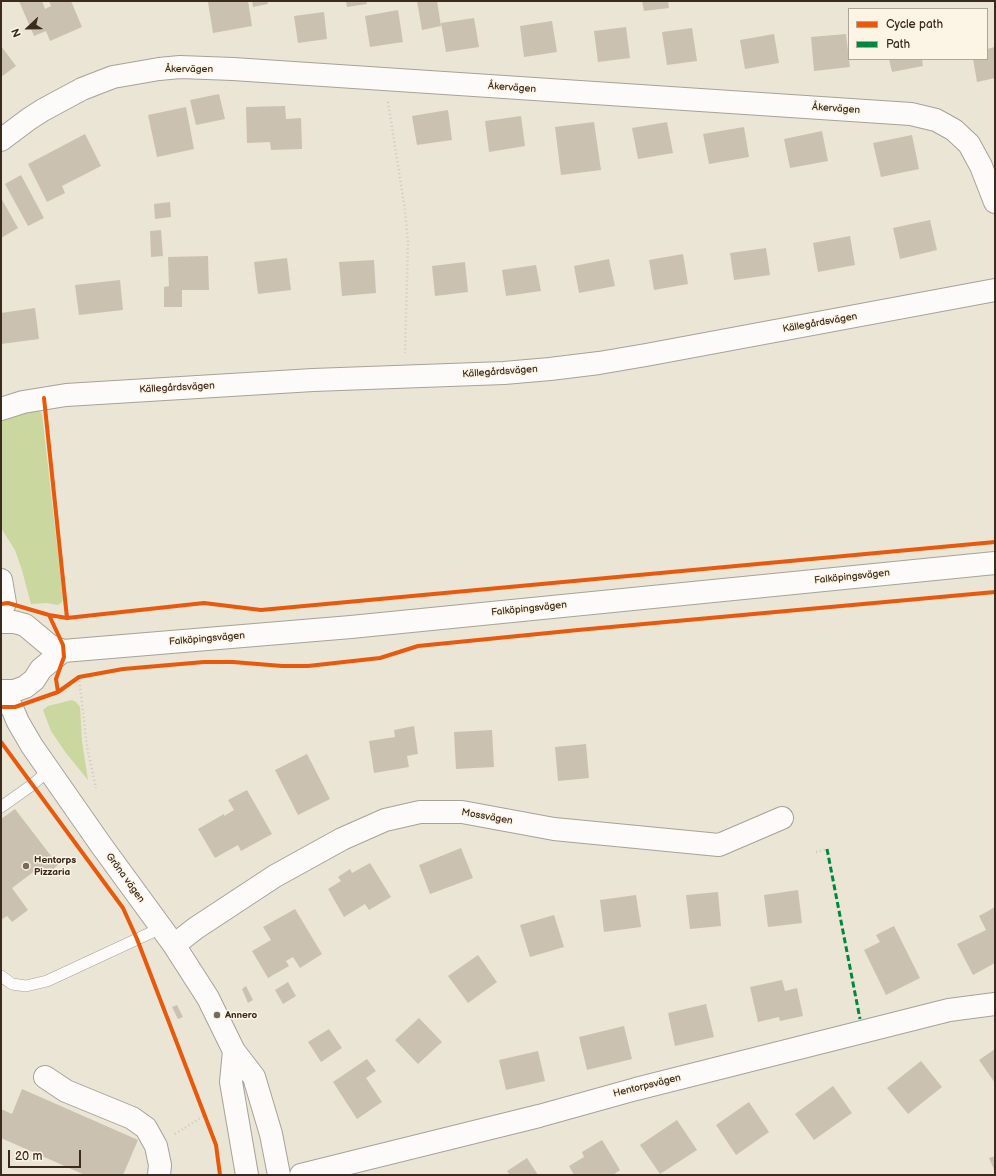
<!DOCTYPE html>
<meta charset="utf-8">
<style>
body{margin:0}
#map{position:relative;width:996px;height:1176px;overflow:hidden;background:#eae5d5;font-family:"Balsamiq Sans",sans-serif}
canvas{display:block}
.frame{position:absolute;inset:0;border:2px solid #3b2a1e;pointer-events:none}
.legend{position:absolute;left:848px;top:8px;width:140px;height:52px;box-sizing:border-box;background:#fcf5e5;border:1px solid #afa495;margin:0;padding:5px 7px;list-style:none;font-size:12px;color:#3b2a1e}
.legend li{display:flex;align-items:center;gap:8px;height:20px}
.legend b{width:20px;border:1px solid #afa495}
.north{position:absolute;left:8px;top:8px;width:40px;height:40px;-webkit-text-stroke:3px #fcf5e5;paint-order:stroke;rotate:248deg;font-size:11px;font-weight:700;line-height:16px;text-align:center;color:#3b2a1e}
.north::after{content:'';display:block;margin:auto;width:14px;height:18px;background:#3b2a1e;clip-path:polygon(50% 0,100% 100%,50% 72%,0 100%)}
.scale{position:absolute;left:8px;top:1150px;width:73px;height:18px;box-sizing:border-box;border:2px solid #3b2a1e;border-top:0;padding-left:5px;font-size:12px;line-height:14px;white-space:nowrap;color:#3b2a1e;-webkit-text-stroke:3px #fcf5e5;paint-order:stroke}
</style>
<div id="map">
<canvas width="996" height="1176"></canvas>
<div class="frame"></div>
<ul class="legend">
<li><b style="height:5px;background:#e8590c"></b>Cycle path</li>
<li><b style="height:5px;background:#00873e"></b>Path</li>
</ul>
<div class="north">N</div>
<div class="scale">20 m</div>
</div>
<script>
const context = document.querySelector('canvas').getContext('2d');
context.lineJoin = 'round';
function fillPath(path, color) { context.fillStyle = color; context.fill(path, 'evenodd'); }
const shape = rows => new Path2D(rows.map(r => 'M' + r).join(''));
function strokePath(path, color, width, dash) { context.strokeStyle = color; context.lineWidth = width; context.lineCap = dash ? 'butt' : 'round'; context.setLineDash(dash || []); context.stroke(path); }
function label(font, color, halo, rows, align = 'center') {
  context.font = font + ' "Balsamiq Sans",sans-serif'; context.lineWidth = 3; context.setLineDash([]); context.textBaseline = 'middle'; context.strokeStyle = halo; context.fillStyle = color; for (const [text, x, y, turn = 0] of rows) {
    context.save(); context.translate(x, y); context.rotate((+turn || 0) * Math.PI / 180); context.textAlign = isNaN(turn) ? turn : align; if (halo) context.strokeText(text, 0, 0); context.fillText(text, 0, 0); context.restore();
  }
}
fillPath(shape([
 [38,408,42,414,63,598,62,602,58,605,47,603,31,604,22,570,15,550,1,528,1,419],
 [72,700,76,702,80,707,82,741,88,780,66,753,51,731,43,710,48,706]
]), '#cad79e');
fillPath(shape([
 [19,1,42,1,45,9,51,6,49,1,71,1,82,27,50,41,46,31,34,36],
 [216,1,248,1,252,26,213,33,208,2],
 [252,1,267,1,268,4,253,7],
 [346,1,366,1,367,4,347,7],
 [417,1,437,1,441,26,422,30],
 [642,1,668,1,669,8,644,11],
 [398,10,403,42,370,47,365,16],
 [324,12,327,39,298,43,294,16],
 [474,18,479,47,446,52,441,23],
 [552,21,557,52,524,57,520,26],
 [626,27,630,58,598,62,594,31],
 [692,28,697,61,667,65,662,32],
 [774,34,779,63,745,69,740,40],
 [846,34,850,67,814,71,811,37],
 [1,46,16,66,1,77],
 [995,47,995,78,977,82,973,59,987,59,987,49],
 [889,59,922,59,923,66,892,72],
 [219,94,225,119,196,125,190,100],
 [285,106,286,119,301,118,302,149,271,150,270,142,247,143,246,107],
 [186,107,194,149,157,157,148,115],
 [448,110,452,140,417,145,412,116],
 [521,116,525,146,489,152,485,121],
 [594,122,601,170,561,175,555,127],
 [667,122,673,153,638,159,632,128],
 [744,127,749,157,709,164,703,134],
 [822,131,828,161,790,168,784,139],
 [85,134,101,166,62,186,65,193,47,202,28,164],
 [912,135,919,169,881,177,873,143],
 [21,175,44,218,28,226,5,184],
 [1,198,18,228,1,238],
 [170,202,171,217,155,219,154,204],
 [930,220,937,250,900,259,893,228],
 [161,230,163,256,151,257,150,231],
 [850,236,855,265,818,272,813,243],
 [766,248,770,275,734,280,730,253],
 [683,254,688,284,654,290,649,260],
 [208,256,209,290,182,290,182,307,164,307,164,287,169,286,168,257],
 [287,258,291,290,258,294,254,262],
 [609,259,615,286,579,293,574,266],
 [374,260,376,293,342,296,339,262],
 [465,262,468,292,435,296,432,266],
 [536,265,541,291,506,296,502,270],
 [120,280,123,310,79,315,75,285],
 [35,308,39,339,1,344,1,313],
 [414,726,418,754,407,756,409,767,374,773,369,741,395,737,394,730],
 [492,730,494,767,456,769,454,732],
 [586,744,589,778,558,781,555,747],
 [307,754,330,799,298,815,275,770],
 [247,790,272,834,241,851,238,845,215,858,198,829,224,814,224,816,234,810,228,800],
 [15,809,58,865,50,872,40,867,12,888,28,910,12,922,7,916,1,920,1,819],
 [461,848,473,878,430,894,419,865],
 [370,863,391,897,369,910,365,904,344,917,328,889,341,881,338,877,350,869,352,873],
 [798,890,802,923,768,927,764,895],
 [718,892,721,926,690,929,686,895],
 [636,895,641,927,604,932,600,900],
 [995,907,995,963,973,975,957,944,986,930,979,916],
 [295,909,322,954,300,968,293,957,286,961,289,966,268,978,252,951,271,940,263,927],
 [554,915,564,947,530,957,520,925],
 [894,926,920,978,886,995,864,950,880,942,876,935],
 [478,955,497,982,468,1003,448,976],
 [782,980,785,991,797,988,803,1016,780,1021,779,1017,758,1022,750,987],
 [288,982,296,996,283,1004,275,990],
 [246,986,253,1000,248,1003,242,989],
 [706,1004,714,1037,675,1046,668,1013],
 [177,1005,183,1017,178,1019,172,1007],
 [419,1018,442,1042,418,1064,395,1040],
 [624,1026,632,1059,587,1070,579,1037],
 [329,1029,342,1048,321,1062,308,1042],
 [995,1049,995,1083,979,1060],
 [538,1051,545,1081,506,1090,499,1060],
 [367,1059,376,1071,366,1078,382,1102,357,1119,333,1082],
 [921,1061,942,1087,908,1114,887,1088],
 [833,1086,852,1113,814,1140,795,1114],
 [22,1089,138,1140,123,1175,85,1175,1,1138,1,1109,12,1114],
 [749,1102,769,1132,736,1155,716,1125],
 [677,1120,697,1150,660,1174,640,1145],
 [602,1140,620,1170,613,1175,574,1175,569,1166,584,1157,582,1152],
 [995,1156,995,1172,989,1158],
 [527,1158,538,1175,510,1175,507,1171]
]), '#cbc1b1');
const service = shape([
 [1,807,32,785,49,770],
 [1,976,12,984,26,986,47,981,161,928]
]);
const minor = shape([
 [1,140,29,119,43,110,82,89,113,77,159,69,180,67,233,69,911,114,936,120,954,130,969,144,981,166,995,202],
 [1,409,23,402,66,395,313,380,504,373,550,369,599,363,646,355,995,290],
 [1,697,12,708,18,722,32,746,101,845,174,945,208,998,234,1051,254,1077,271,1134,279,1175],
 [174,945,196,928,275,876,342,839,385,820,420,812,462,812,554,829,719,845,782,818],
 [234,1051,231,1082,247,1175],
 [45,1077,66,1091,132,1118,146,1128,156,1146,160,1165,159,1175],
 [301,1175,539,1116,636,1089,949,1010,995,1004]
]);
const tertiary = shape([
 [1,580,5,603,1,611]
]);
const primary = shape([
 [1,622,14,622,25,625,49,645,63,651],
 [1,691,14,691,25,687,34,680,41,669,63,651,351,627,995,563]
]);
strokePath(service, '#a7a297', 12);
strokePath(minor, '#a7a297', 24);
strokePath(tertiary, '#a7a297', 24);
strokePath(primary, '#a7a297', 24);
strokePath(shape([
 [388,102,405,210,408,242,405,353],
 [79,677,87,747,96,788],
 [816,852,827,849],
 [175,1134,205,1115]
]), '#cbc9c4', 2.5, [1, 3]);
strokePath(service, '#fcfbf9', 11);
strokePath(minor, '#fcfbf9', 22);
strokePath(tertiary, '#fcfbf9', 22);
strokePath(primary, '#fcfbf9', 22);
strokePath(shape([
 [827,849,860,1019]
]), '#00873e', 3, [6, 3]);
strokePath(shape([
 [44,398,67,618],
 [1,604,8,603,49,615,67,618,204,603,261,610,995,542],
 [49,615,63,645,64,657,56,679,58,692],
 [1,707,15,707,58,692,79,677,123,669,204,662,233,662,282,666,308,666,380,658,418,646,578,630,995,592],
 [1,742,123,908,137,939,216,1145,220,1175]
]), '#e8590c', 4);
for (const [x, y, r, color] of [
 [26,866,4,"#786b5e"],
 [217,1015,4,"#786b5e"]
]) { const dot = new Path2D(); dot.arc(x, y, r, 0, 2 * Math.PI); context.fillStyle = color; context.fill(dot); strokePath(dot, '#fcf5e5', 1.5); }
label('10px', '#3b2a1e', '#fcf5e5', [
 ["Åkervägen",189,69],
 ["Åkervägen",512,88,4],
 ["Åkervägen",836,109,4],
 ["Källegårdsvägen",820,323,-10],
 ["Källegårdsvägen",500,372,-4],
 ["Källegårdsvägen",177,388,-3],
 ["Falköpingsvägen",852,577,-6],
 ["Falköpingsvägen",529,609,-6],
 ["Falköpingsvägen",207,639,-5],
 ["Mossvägen",487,817,10],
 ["Gröna vägen",125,878,54],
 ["Hentorpsvägen",647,1086,-14]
]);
label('bold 10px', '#3b2a1e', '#fcf5e5', [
 ["Hentorps",34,860],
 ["Pizzaria",34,872],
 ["Annero",225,1015]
], 'left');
</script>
